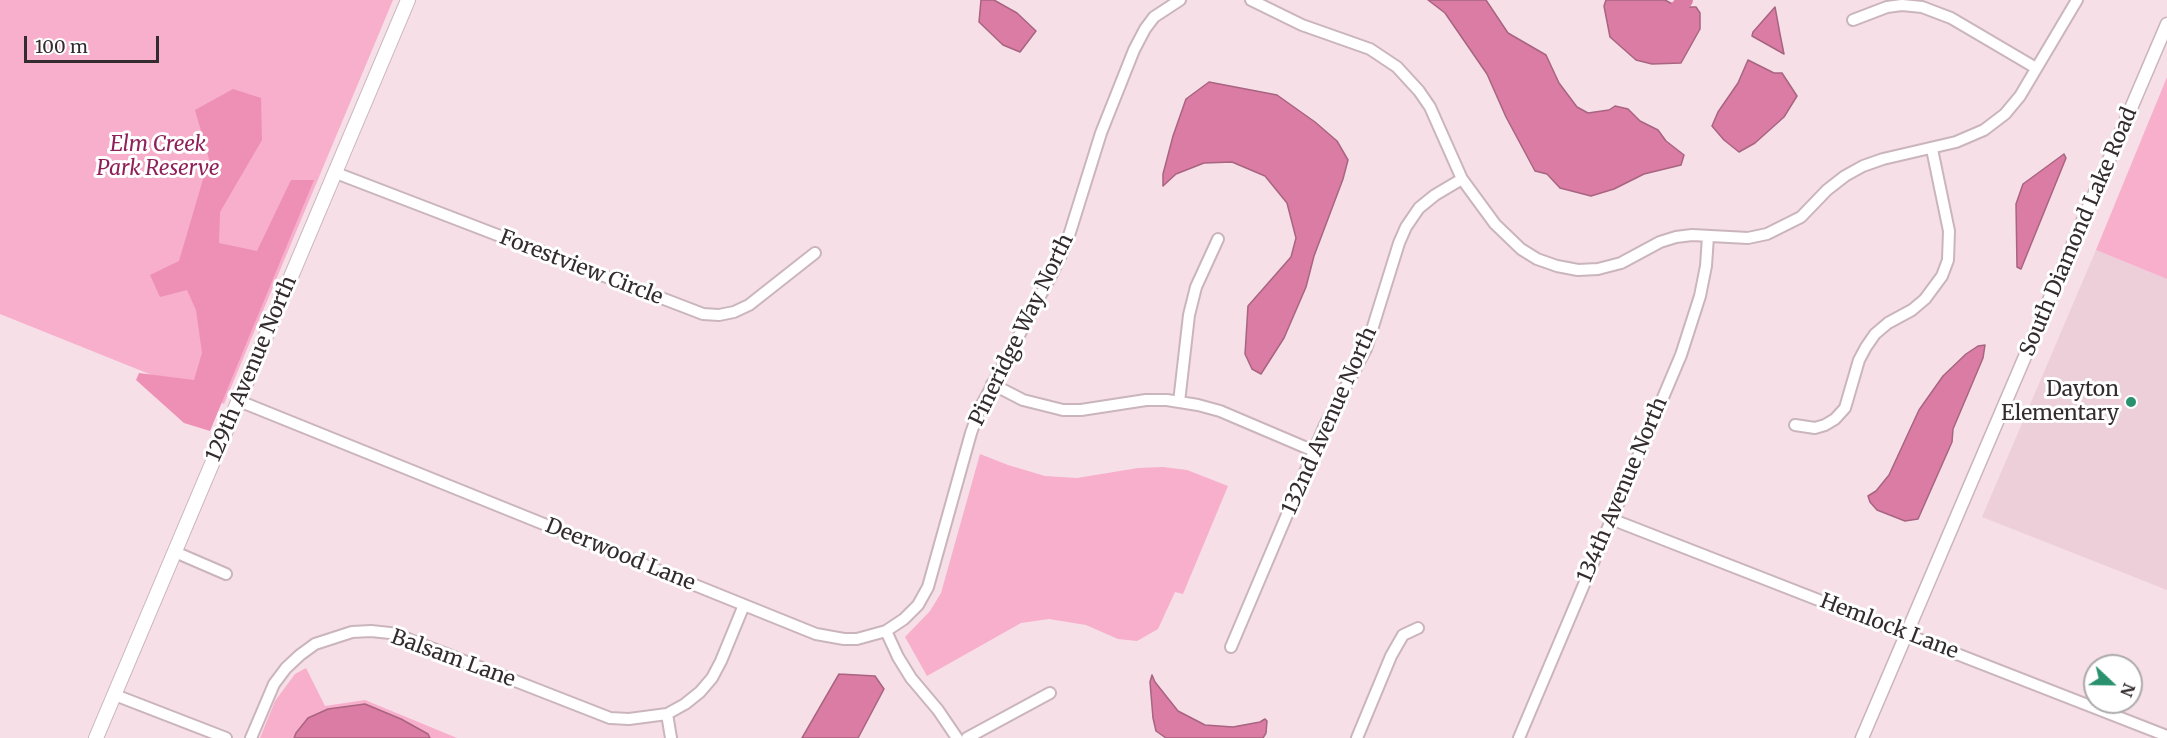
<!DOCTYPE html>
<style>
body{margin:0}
#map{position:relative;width:2167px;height:738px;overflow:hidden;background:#f6dfe7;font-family:Merriweather,serif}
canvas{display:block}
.north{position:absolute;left:2083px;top:654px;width:60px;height:60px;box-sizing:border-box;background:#fff;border:2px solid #adaaab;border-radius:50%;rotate:112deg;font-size:16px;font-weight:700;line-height:24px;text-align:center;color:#332b2e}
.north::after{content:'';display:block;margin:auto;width:21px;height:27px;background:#29916e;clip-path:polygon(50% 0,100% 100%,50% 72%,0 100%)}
.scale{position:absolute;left:24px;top:36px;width:135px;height:27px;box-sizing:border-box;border:3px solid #332b2e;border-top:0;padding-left:8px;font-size:18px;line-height:21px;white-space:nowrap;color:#332b2e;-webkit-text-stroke:4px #fff;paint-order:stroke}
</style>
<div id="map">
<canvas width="2167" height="738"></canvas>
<div class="north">N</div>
<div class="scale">100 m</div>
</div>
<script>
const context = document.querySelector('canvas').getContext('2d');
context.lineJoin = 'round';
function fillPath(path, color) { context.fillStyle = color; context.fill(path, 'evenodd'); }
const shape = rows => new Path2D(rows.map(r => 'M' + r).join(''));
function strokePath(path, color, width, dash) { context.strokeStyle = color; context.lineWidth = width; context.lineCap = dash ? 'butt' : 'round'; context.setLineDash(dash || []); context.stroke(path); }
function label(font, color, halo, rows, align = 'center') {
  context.font = font + ' Merriweather,serif'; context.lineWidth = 6; context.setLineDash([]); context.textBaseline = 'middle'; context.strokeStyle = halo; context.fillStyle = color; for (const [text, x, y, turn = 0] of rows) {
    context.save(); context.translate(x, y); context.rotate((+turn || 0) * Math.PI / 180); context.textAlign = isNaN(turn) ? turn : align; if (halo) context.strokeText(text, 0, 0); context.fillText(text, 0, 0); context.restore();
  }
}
fillPath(shape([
 [2096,250,2167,279,2167,590,1982,517]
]), '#edcfda');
fillPath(shape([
 [0,0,393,0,224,404,0,314],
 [2167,77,2167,279,2096,250],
 [980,454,1008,465,1045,476,1077,478,1138,468,1163,467,1187,470,1228,486,1183,594,1175,592,1158,629,1137,641,1118,639,1086,625,1049,619,1021,623,927,676,905,637,930,611,941,593],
 [306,668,325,706,365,700,457,738,260,738,275,701,295,674]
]), '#f7afcb');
fillPath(shape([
 [233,89,261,98,262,140,220,212,219,243,257,251,291,180,314,180,210,431,184,423,136,380,139,373,194,380,202,353,196,310,187,290,160,297,150,275,179,261,209,159,195,110]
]), '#ee8fb6');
const water = shape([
 [981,0,994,0,1017,13,1036,31,1020,52,1003,45,979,22,981,0],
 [1428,0,1486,0,1508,33,1546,55,1559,83,1577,107,1588,113,1609,110,1615,106,1628,109,1640,121,1658,130,1666,141,1684,155,1681,165,1644,174,1614,189,1591,196,1560,188,1547,174,1535,171,1506,117,1487,74,1445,13,1428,0],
 [1606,0,1665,0,1678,7,1696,7,1700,13,1700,29,1681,63,1652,64,1636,60,1610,37,1604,6,1606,0],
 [1775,7,1780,34,1784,54,1752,36,1753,32,1775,7],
 [1748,60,1774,73,1782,73,1797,96,1784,117,1755,143,1739,152,1724,140,1712,126,1718,112,1738,83,1748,60],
 [1209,82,1277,95,1315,122,1337,141,1348,160,1343,179,1314,256,1306,287,1284,338,1261,374,1252,369,1245,354,1248,306,1291,257,1296,238,1287,203,1265,176,1232,162,1204,163,1176,174,1163,186,1163,174,1173,136,1186,99,1209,82],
 [2064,154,2066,158,2021,269,2017,267,2016,204,2023,184,2064,154],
 [1985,345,1983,358,1953,429,1952,442,1918,519,1905,521,1877,510,1870,502,1868,496,1876,491,1889,475,1919,410,1943,376,1966,354,1978,346,1985,345],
 [839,674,875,676,884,689,858,738,802,738,839,674],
 [1152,675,1155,682,1178,711,1205,725,1233,727,1260,722,1265,719,1267,721,1266,733,1263,738,1166,738,1156,731,1153,718,1150,682,1152,675],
 [365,704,401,719,428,734,430,738,294,738,296,733,308,718,328,709,365,704]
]);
fillPath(water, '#da7ca3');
strokePath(water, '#a86480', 1.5);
strokePath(shape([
 [1665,23,1685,0]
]), '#da7ca3', 16);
const minor = shape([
 [1251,0,1302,25,1370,49,1397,67,1419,91,1430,107,1462,179,1495,224,1521,249,1537,259,1557,266,1578,270,1598,269,1621,263,1660,242,1676,237,1692,235,1748,238,1767,234,1801,217,1827,190,1845,176,1863,166,1883,159,1956,142,1984,130,2005,114,2020,96,2077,0],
 [1853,20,1887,7,1902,5,1922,7,1951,18,2036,68],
 [336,173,703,314,719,315,734,312,749,305,815,253],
 [992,384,1023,400,1063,410,1081,410,1146,400,1167,400,1198,405,1220,411,1314,451],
 [239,401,816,634,844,639,857,639,886,631,898,657,911,678,938,710,957,738],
 [1179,402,1189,315,1196,287,1218,239],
 [1795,425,1815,428,1825,425,1835,419,1845,408,1859,360,1866,347,1875,334,1888,323,1912,310,1925,299,1942,276,1948,260,1949,231,1932,149],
 [1611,519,2167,736],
 [175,552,226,574],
 [886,631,904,619,918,605,928,587,971,433,980,408,1053,272,1067,242,1101,133,1134,50,1145,29,1154,17,1180,0],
 [1231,647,1325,425,1366,349,1399,243,1406,227,1419,208,1435,195,1462,179],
 [115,695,226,738],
 [667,714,671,738],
 [251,738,274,684,286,668,300,655,315,644,352,632,371,631,390,633,408,639,610,718,629,719,667,714,685,704,700,692,712,678,721,661,744,605],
 [967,738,1050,693],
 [1357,738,1391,656,1403,635,1418,628],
 [1519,738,1681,355,1700,296,1706,266,1708,236]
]);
const tertiary = shape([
 [1862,738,2167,24]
]);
const secondary = shape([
 [96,738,408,0]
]);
strokePath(minor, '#cbb5bd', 14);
strokePath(tertiary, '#cbb5bd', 15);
strokePath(secondary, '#cbb5bd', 16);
strokePath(minor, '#fff', 10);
strokePath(tertiary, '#fff', 12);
strokePath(secondary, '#fff', 14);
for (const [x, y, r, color] of [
 [2131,402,6,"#29916e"]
]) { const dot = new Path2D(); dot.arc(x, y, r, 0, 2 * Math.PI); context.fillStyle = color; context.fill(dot); strokePath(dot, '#fff', 2); }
label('italic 21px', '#8f2059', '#fff', [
 ["Elm Creek",158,145],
 ["Park Reserve",158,169]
]);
label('21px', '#332b2e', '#fff', [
 ["South Diamond Lake Road",2079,232,-67],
 ["Forestview Circle",581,268,21],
 ["Pineridge Way North",1022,330,-64],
 ["129th Avenue North",252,369,-67],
 ["132nd Avenue North",1330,421,-66],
 ["134th Avenue North",1623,490,-67],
 ["Deerwood Lane",620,555,22],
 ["Hemlock Lane",1889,627,21],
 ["Balsam Lane",453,659,20]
]);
label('21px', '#332b2e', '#fff', [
 ["Dayton",2119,390],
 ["Elementary",2119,414]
], 'right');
</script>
